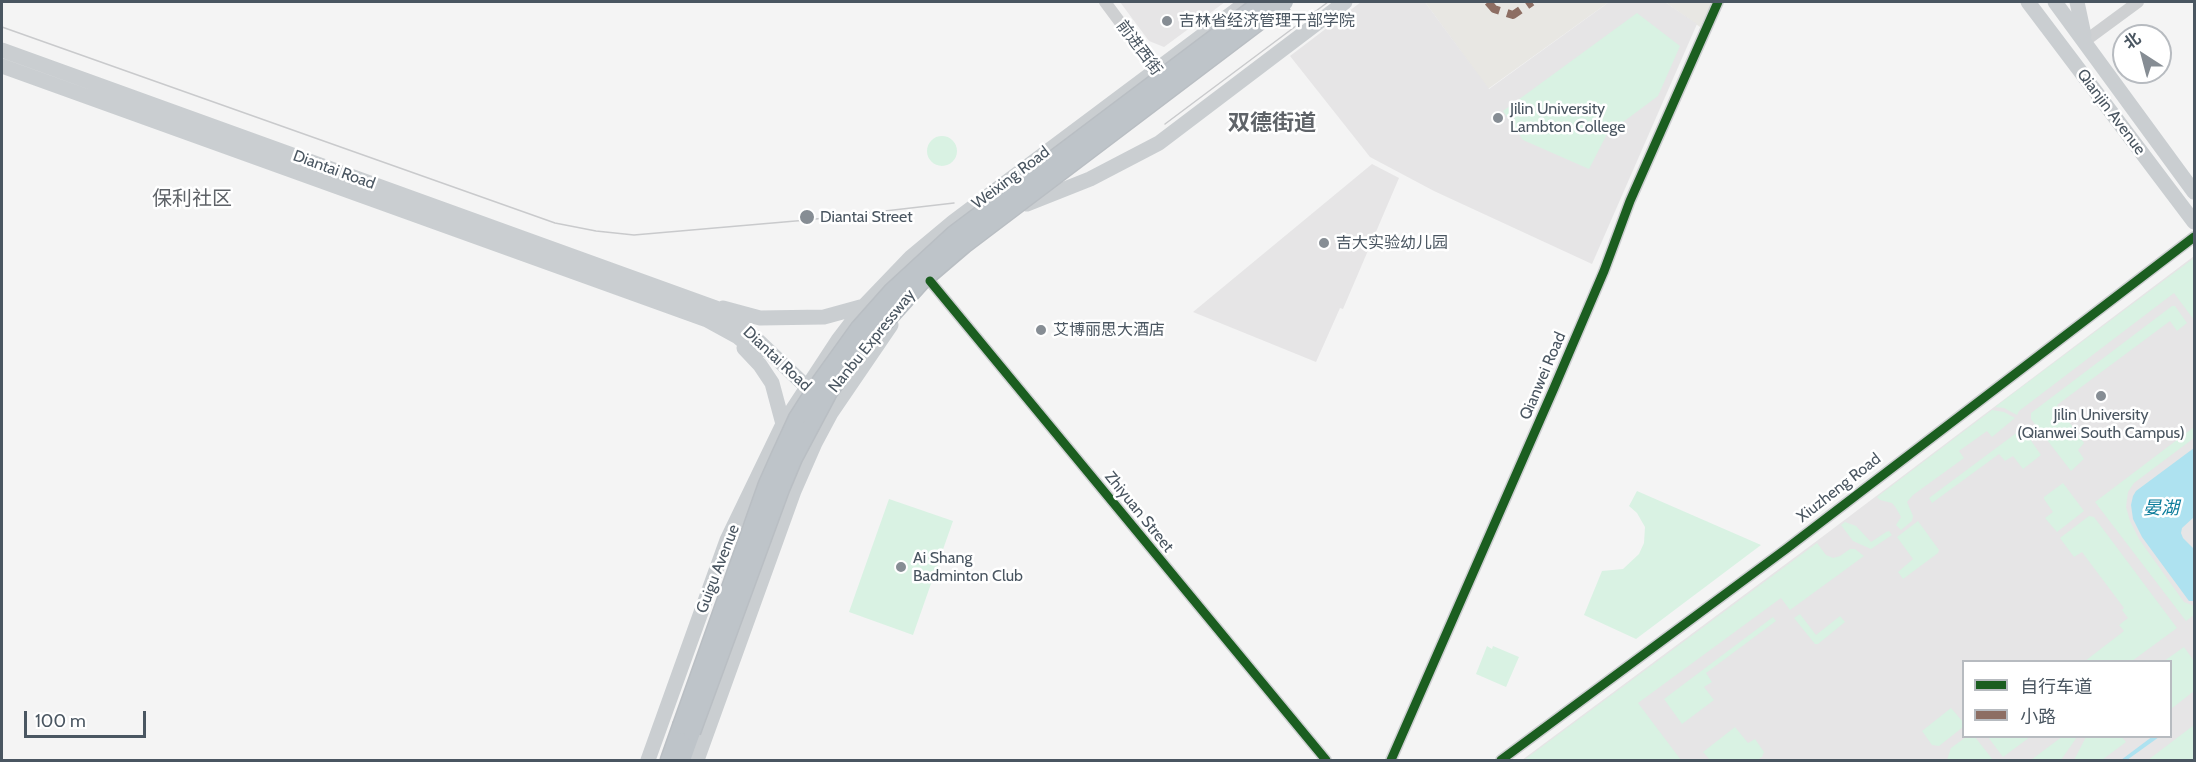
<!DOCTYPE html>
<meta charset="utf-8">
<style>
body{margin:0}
#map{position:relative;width:2196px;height:762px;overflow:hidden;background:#f4f4f4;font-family:Cabin,"Noto Sans SC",sans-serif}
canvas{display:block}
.frame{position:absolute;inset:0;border:3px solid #4a5661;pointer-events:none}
.legend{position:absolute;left:1962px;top:660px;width:210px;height:78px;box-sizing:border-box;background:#fff;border:2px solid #b7bbc0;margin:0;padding:8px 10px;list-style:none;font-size:18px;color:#4a5661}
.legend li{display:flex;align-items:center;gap:12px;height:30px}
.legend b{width:30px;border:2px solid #b7bbc0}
.north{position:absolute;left:2112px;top:24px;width:60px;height:60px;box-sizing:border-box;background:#fff;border:2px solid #b7bbc0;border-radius:50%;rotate:324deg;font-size:16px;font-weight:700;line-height:24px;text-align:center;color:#4a5661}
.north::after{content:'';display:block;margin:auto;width:21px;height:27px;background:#868d94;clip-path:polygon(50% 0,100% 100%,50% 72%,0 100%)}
.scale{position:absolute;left:24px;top:711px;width:122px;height:27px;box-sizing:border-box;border:3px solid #4a5661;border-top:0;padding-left:8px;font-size:18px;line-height:21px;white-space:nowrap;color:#4a5661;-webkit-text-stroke:4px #fff;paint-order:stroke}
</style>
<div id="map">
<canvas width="2196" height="762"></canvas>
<div class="frame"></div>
<ul class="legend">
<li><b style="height:8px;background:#1b5e20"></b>自行车道</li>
<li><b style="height:8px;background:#8d6e63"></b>小路</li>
</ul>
<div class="north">北</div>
<div class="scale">100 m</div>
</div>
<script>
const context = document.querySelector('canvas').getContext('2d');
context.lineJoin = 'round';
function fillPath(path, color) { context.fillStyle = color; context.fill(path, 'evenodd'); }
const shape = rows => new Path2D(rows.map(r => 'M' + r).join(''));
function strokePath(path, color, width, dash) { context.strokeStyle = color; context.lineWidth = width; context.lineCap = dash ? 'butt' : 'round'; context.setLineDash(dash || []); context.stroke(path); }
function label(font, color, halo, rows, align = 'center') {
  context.font = font + ' Cabin,"Noto Sans SC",sans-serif'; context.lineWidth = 5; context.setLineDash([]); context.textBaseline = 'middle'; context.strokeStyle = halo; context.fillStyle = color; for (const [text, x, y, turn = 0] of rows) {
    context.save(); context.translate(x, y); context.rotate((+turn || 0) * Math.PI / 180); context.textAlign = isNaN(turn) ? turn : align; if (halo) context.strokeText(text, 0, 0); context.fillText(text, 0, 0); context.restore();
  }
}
fillPath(shape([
 [1425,2,1609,2,1488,89],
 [1665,2,1713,2,1700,27]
]), '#e8e7e3');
fillPath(shape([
 [1120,2,1225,2,1164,47,1149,41],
 [1361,2,1425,2,1489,89,1609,2,1665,2,1697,24,1592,264,1434,191,1370,157,1290,56],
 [1372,164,1399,178,1343,309,1340,308,1316,362,1193,312],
 [2194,256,2194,760,1522,760,1822,537],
 [1964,662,2170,662,2170,736,1964,736]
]), '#e6e5e6');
fillPath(shape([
 [1637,13,1680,46,1658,96,1607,134,1589,169,1523,140,1503,111],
 '927 151a15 15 0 1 1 30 0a15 15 0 1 1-30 0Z',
 [2194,258,2194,320,2174,293,2019,411,2017,415,2004,408,1995,407],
 [2172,306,2175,306,2187,323,2177,331,2170,321,2057,405,2084,443,2078,450,2084,459,2071,471,2031,419,2031,413],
 [1992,410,2004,412,2015,418,1992,437,1987,431,1959,451,1964,458,1913,495,1907,502,1913,516,1912,521,1901,530,1896,525,1901,517,1896,508,1892,503,1880,500,1877,497],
 [2194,427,2194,438,2134,483,2128,492,2126,507,2130,521,2139,539,2184,602,2194,606,2194,615,2186,621,2095,502],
 [2019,431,2025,432,2041,455,2023,469,2013,456,2005,461,1999,454,1932,503,1929,498],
 [2063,483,2084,511,2057,532,2045,518,2053,512,2044,499,2044,497],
 [1637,491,1761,545,1636,639,1584,615,1602,571,1623,569,1639,554,1644,543,1645,527,1637,513,1629,506],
 [889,499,953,521,913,635,849,612],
 [2089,516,2094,517,2177,628,2132,661,2085,661,2124,631,2119,625,2128,618,2122,610,2124,608,2082,552,2074,557,2060,538],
 [1918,521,1939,550,1938,553,1903,579,1898,572,1913,559,1897,537],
 [1845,522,1856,526,1871,542,1886,532,1889,531,1892,535,1871,549,1853,541,1841,525],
 [1817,543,1826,555,1833,558,1840,556,1850,549,1855,549,1864,556,1790,610,1781,598,1638,703,1681,760,1524,760],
 [1800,614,1816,635,1840,616,1845,622,1818,644,1815,644,1794,618],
 [1773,617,1776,621,1706,673,1712,682,1704,687,1714,700,1682,724,1664,699],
 [1487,646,1492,649,1493,646,1519,657,1506,687,1476,674],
 [2184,647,2194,661,2194,691,2171,709,2170,662,2164,661],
 [1951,708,1963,722,1963,727,1939,746,1932,745,1922,731],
 [2194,725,2194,760,2148,760],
 [1735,727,1748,743,1755,739,1764,752,1762,757,1757,760,1710,760,1703,752],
 [2063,736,2077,737,2061,760,2031,760],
 [1966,737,1975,737,1993,760,1947,760,1951,748],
 [1988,737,2030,737,2003,757],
 [2086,737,2122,737,2126,742,2102,760,2074,760]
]), '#d9f2e3');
fillPath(shape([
 [2194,448,2194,517,2182,528,2181,533,2183,538,2194,549,2194,601,2189,601,2142,537,2133,519,2131,505,2133,496,2136,491],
 [2153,736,2159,737,2127,760,2121,760]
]), '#aee2f0');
const highway = shape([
 [669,760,681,726],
 [682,760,692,732]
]);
strokePath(highway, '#b9bec3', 19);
strokePath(shape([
 [1105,2,1160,76],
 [2085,41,2138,2],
 [930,281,1326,760],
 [1391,760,1554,388,1604,271,1630,201,1718,2],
 [1501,760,1786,549,2194,237]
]), '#ced0d2', 12);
strokePath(shape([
 [2028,2,2194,222],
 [2055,2,2194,192],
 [2077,2,2084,35],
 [2,50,716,308,751,334,813,393],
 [2,66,707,320,738,337,757,353],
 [1027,204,1090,179,1159,143,1345,2],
 [723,308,760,318,824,317,864,306],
 [744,348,760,365,772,383,783,424],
 [648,760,727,540,783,424,838,340,864,306,911,257,953,222,1247,2],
 [697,760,794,491,815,443,831,413,891,325]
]), '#caced1', 15);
strokePath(highway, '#bec4c9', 16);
strokePath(shape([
 [2,27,555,223,596,231,634,235,807,220,954,203],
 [1165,124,1328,2]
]), '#c9cacc', 1.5);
const highwayBridge = shape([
 [681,726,767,484,779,457,797,418,818,385,859,328,891,292,954,234,1262,2],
 [692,732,781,489,794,458,829,392,859,351,923,280,964,245,1285,2]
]);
strokePath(highwayBridge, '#b9bec3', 19, []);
strokePath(highwayBridge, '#bec4c9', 16);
strokePath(shape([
 [1488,2,1494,9,1513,15,1532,2]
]), '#8d6e63', 8, [15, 8]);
strokePath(shape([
 [930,281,1326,760],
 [1391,760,1554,388,1604,271,1630,201,1718,2],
 [1501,760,1786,549,2194,237]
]), '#1b5e20', 9);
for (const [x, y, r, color] of [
 [1167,21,6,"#868d94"],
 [1498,118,6,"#868d94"],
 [807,217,8,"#868d94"],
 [1324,243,6,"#868d94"],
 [1041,330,6,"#868d94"],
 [2101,396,6,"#868d94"],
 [901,567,6,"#868d94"]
]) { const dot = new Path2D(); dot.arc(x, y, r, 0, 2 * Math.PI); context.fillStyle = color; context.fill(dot); strokePath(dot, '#fff', 2); }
label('16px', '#4a5661', '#fff', [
 ["吉林省经济管理干部学院",1179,21],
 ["Jilin University",1510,109],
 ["Lambton College",1510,127],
 ["Diantai Street",820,217],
 ["吉大实验幼儿园",1336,243],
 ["艾博丽思大酒店",1053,330],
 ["Jilin University",2101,415,"center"],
 ["(Qianwei South Campus)",2101,433,"center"],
 ["Ai Shang",913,558],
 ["Badminton Club",913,576]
], 'left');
label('16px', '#4a5661', '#fff', [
 ["前进西街",1139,48,53],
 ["Qianjin Avenue",2111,112,53],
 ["Diantai Road",334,170,20],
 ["Weixing Road",1011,178,-37],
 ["Nanbu Expressway",872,341,-51],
 ["Diantai Road",777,359,43],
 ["Qianwei Road",1543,376,-67],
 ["Xiuzheng Road",1839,488,-38],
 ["Zhiyuan Street",1139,512,51],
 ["Guigu Avenue",718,569,-69]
]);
label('italic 18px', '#0c7c9b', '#fff', [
 ["晏湖",2161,509]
]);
label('20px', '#5f6368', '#fff', [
 ["保利社区",192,199]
]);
label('bold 22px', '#5f6368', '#fff', [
 ["双德街道",1272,124]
]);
</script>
